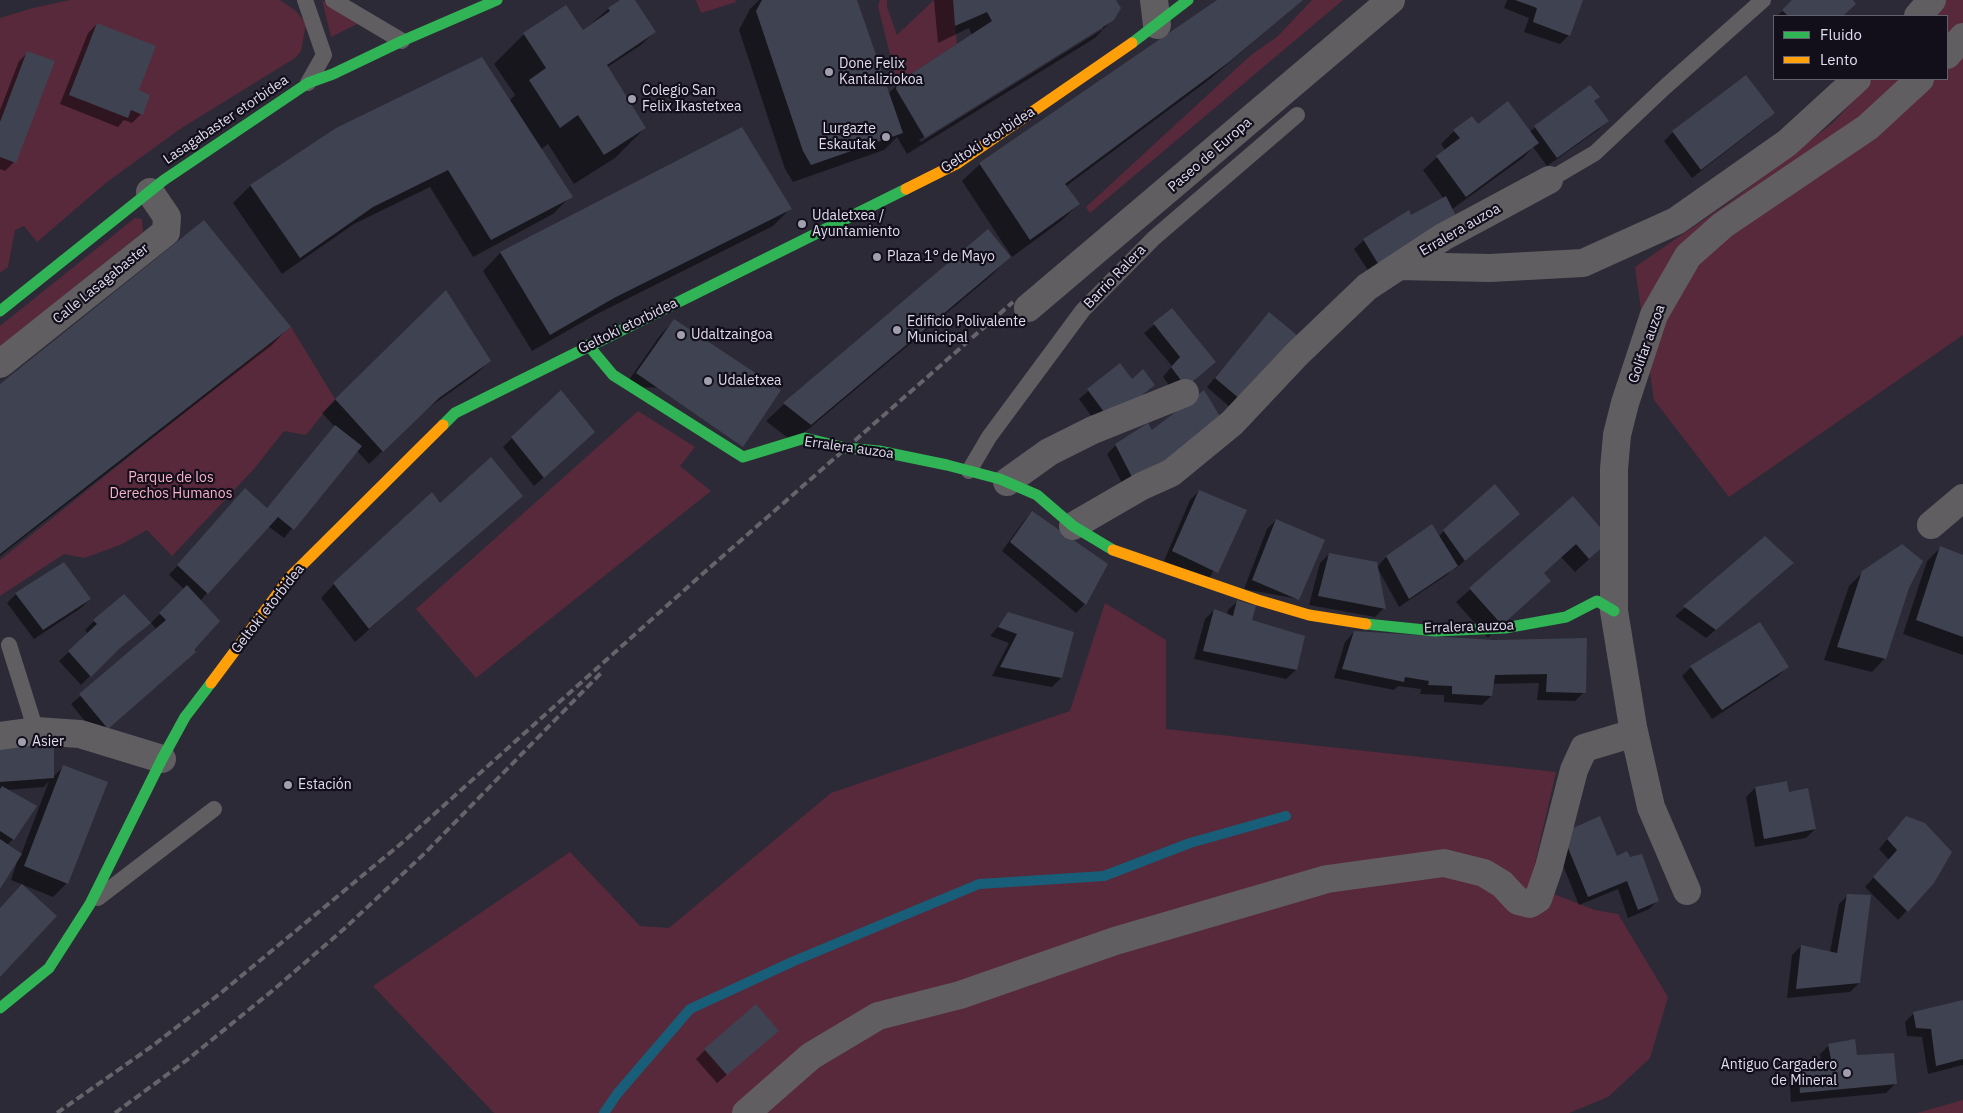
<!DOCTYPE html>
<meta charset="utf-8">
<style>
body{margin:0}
#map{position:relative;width:1963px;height:1113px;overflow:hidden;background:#2d2a37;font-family:"IBM Plex Sans",sans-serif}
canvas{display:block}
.legend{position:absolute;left:1773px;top:15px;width:175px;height:65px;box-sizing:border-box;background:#120f1b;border:1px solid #64616f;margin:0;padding:6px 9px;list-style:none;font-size:15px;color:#e0dcee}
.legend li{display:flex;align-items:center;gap:10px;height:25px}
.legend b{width:25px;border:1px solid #64616f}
</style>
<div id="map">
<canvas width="1963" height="1113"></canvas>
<ul class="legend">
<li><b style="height:6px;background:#30b455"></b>Fluido</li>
<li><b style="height:6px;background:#ff9f0a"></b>Lento</li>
</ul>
</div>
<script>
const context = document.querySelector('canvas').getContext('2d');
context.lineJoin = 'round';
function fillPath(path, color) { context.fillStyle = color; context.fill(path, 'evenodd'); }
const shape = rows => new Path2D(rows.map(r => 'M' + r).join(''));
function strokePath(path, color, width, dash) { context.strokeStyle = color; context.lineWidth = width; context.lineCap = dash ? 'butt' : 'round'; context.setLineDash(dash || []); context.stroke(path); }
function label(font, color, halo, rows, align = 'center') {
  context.font = font + ' "IBM Plex Sans",sans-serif'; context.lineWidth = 4.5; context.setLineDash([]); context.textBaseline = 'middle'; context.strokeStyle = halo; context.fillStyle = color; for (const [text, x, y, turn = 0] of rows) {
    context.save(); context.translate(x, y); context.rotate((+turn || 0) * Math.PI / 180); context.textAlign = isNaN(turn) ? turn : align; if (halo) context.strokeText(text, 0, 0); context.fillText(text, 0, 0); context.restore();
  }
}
fillPath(shape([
 [70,0,280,0,296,11,306,24,301,51,295,58,180,129,107,182,37,242,24,226,15,230,8,267,0,273,0,18,33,8],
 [322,0,357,24,331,37],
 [696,0,735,0,736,2,701,13],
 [880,0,887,0,887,7,897,35,934,0,953,0,957,44,897,83,878,6],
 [1312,0,1343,0,1090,213,1086,207,1250,56,1278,36],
 [1944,0,1963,0,1963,335,1729,497,1654,400,1635,267,1731,201,1834,122,1873,79,1947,79,1947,16,1930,16],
 [135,218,142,219,143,232,0,347,0,326],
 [291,327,335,399,306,435,284,431,253,470,172,556,147,530,120,545,84,558,64,554,0,596,0,560],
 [638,411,695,447,680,466,711,491,476,678,416,609],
 [1105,603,1166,640,1166,729,1556,772,1530,885,1595,910,1618,914,1668,997,1650,1058,1608,1097,1569,1113,494,1113,373,986,570,852,640,926,669,928,831,793,1070,711],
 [1963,1100,1963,1113,1917,1113]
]), '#58293a');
fillPath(shape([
 [622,0,634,0,655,32,641,45,606,68,645,128,615,158,574,184,548,144,540,150,571,196,553,214,473,257,430,187,354,224,282,274,233,203,250,186,336,129,509,101,515,95,494,64,524,34,582,32,608,9],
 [759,0,855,0,888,94,898,84,972,35,969,28,938,43,934,0,1114,0,1113,19,1095,38,907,154,897,137,884,150,793,182,785,169,739,30,750,9],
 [1103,26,1103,29,921,142,919,140],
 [1219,0,1302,0,1210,79,1065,187,1079,204,1061,221,1012,257,962,181,980,164],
 [1507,0,1582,0,1569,35,1560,44,1524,32,1529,18,1504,8],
 [1794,0,1851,0,1854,4,1842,16,1777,16],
 [97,24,137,91,141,114,132,123,124,120,118,127,60,104,88,33],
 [28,52,14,162,5,171,0,169,0,110,19,61],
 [1746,76,1773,113,1764,122,1692,178,1664,141,1673,132],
 [1590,86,1598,97,1593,102,1607,121,1598,130,1547,166,1533,147,1524,157,1451,210,1373,278,1354,249,1364,240,1408,212,1411,217,1444,199,1423,170,1445,150,1441,144,1454,131,1477,126,1529,132],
 [742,128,790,209,773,226,595,315,532,351,483,271,500,253],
 [987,231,1009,257,992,275,793,442,766,421,784,404],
 [446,292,490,361,476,374,424,411,369,464,357,451,284,538,268,526,200,601,218,621,98,737,71,704,157,630,151,623,184,589,169,575,236,499,267,509,335,427,322,413],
 [1172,310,1215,362,1176,395,1163,377,1172,366,1144,333],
 [1269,314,1296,336,1232,409,1207,387],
 [674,321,780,390,624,387,661,334],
 [289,327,272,345,0,556,0,386],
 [1120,364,1132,381,1153,385,1100,428,1079,399],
 [1152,432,1126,491,1107,454,1116,445],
 [512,438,584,441,534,486,503,447],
 [1199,491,1245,510,1208,581,1164,561,1190,500],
 [522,495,355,642,321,598,334,584],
 [1573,498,1610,540,1575,572,1561,557,1542,574,1488,638,1456,602],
 [1032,512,1085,604,1076,613,1002,551,1023,522],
 [1276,520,1298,599,1244,589,1267,529],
 [1509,523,1455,569,1454,567,1447,575,1399,607,1377,567,1386,557,1432,525,1439,536,1444,531],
 [1765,538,1793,564,1784,572,1706,638,1675,616],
 [1940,548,1963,556,1963,655,1903,634,1927,561],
 [1329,554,1384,608,1375,617,1309,605,1320,563],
 [1863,572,1908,587,1885,658,1872,672,1824,660,1849,586],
 [16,594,90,599,81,608,34,639,7,603],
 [1238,601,1250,621,1303,637,1296,670,1286,679,1194,659,1205,619,1214,610,1227,615,1228,610],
 [1009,614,1072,632,1061,678,1052,687,992,676,1009,643,990,636],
 [94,621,140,632,108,658,81,685,59,661,88,634,85,630],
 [1354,632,1494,641,1584,692,1575,701,1537,700,1539,683,1493,684,1491,696,1482,705,1444,702,1444,695,1420,694,1421,689,1398,686,1394,690,1334,678,1345,642],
 [1691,667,1787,667,1778,676,1712,719,1682,676],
 [0,740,53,777,64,766,67,883,53,897,11,880,18,859,0,887],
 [49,781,21,855,7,845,13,839,7,790,44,787],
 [1786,783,1788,793,1815,829,1806,838,1755,847,1746,797,1755,788],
 [1897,827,1933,883,1898,920,1865,887,1889,860,1879,849],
 [1554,843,1616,858,1658,900,1649,909,1628,918,1618,889,1579,905],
 [1848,895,1859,983,1850,992,1787,998,1792,955,1801,946,1830,952,1839,904],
 [1963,1001,1963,1065,1928,1074,1922,1037,1907,1036,1905,1022,1914,1013],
 [768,1040,717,1083,696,1059,705,1050],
 [1829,1045,1856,1056,1895,1084,1886,1093,1791,1102,1789,1072,1798,1063,1821,1061,1820,1054]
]), '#0007');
strokePath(shape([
 [604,1113,617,1094,690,1009,794,961,979,884,1104,876,1190,843,1286,816]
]), '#195e79', 10);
fillPath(shape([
 [620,0,635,0,656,32,607,65,646,128,604,155,578,115,560,128,529,80,546,68,523,33,566,5,583,30,610,11,608,8],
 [762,0,857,0,903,133,811,165,803,151,756,11],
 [953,0,1116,0,1121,8,1114,20,1097,31,925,138,896,89,897,83,992,21,987,12,955,26],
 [1217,0,1303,0,1229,62,1065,184,1080,204,1030,240,979,163],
 [1515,0,1583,0,1570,36,1533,22,1537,8],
 [1792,0,1853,0,1856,4,1843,16,1788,16,1782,10],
 [97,23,156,46,139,90,150,95,143,115,131,110,128,118,69,95],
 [27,51,55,61,16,163,0,157,0,122],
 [482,57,573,197,491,240,448,170,373,207,300,258,250,185,336,128],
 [1746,75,1775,113,1701,170,1672,131],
 [1590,85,1600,97,1594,101,1609,121,1557,158,1534,126],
 [1508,101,1539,143,1466,197,1436,156,1460,138,1453,130,1472,116,1478,124],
 [742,127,792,209,614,298,550,335,500,252],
 [1446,196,1460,224,1382,270,1363,239,1409,210,1411,215],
 [204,220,291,327,0,554,0,384],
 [988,229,1011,257,811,425,783,403],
 [446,290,491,361,439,398,383,452,335,399],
 [1172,308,1216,362,1186,387,1171,367,1180,357,1153,323],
 [1269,312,1298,336,1241,400,1215,378],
 [674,319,781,390,743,447,636,373],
 [1120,363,1132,379,1143,369,1155,385,1110,420,1087,389],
 [561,390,595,432,544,478,511,437],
 [1204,390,1224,423,1135,483,1115,444,1148,423,1152,430],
 [335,425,362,446,294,530,278,517,208,594,177,565,245,488,267,508],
 [491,457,523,496,369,629,333,583,432,492,440,503],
 [1495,484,1520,514,1465,561,1443,530],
 [1199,490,1247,510,1218,573,1172,551],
 [1573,496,1611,540,1589,559,1576,544,1544,573,1551,581,1502,625,1469,588],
 [1032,511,1108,564,1086,605,1010,542],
 [1276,519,1325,540,1299,600,1252,580],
 [1432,524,1458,566,1409,599,1386,556],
 [1765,536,1794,563,1716,630,1683,606],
 [1902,544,1923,561,1909,588,1886,659,1837,647,1862,571],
 [1940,546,1963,555,1963,637,1916,620],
 [1329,553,1377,562,1386,609,1318,596],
 [64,562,91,599,43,630,15,593],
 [187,585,220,621,194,650,196,652,108,729,79,694,166,620,159,613],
 [124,594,151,623,119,649,91,677,68,651,97,624,93,620],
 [1237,600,1256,606,1252,620,1305,636,1297,670,1203,651,1214,609,1233,616],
 [1008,612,1074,632,1062,678,1000,667,1017,634,998,627],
 [1760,622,1789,667,1722,710,1690,666],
 [1354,631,1494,640,1587,638,1586,693,1546,692,1547,674,1495,675,1492,696,1452,694,1452,686,1428,685,1429,681,1405,677,1404,682,1342,669],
 [54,738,54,778,0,782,0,739],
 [63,765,108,782,68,884,24,866],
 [1787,781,1789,792,1808,788,1816,829,1764,839,1755,787],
 [2,786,37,806,14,840,0,831,0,789],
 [1600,816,1617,856,1627,851,1630,857,1642,854,1659,901,1638,910,1627,881,1588,897,1562,833],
 [1906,816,1925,823,1952,852,1934,883,1908,912,1873,877,1897,850,1887,839],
 [0,839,22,854,0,889],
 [22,884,57,916,0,977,0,908],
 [1847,894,1871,895,1860,983,1796,989,1801,945,1837,953],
 [1963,1000,1963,1059,1936,1066,1931,1029,1916,1028,1913,1012],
 [756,1004,779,1031,727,1075,704,1049],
 [1855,1039,1857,1055,1894,1053,1897,1084,1800,1093,1798,1062,1831,1059,1828,1044]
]), '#3f4251');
strokePath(shape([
 [305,0,324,55,308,83],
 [333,0,402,41],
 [1549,180,1595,153,1665,87,1763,0],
 [969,471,989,437,1083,310,1154,238,1297,115],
 [9,645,36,731],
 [98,898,214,809]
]), '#615e62', 16);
strokePath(shape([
 [1154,0,1157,25],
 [1918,16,1932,0],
 [1947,55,1963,37],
 [1399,266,1490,268,1583,263,1676,221,1787,143,1857,79],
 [1028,308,1391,0],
 [0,364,166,232,167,217,150,192],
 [1007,482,1049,452,1093,430,1185,393],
 [1931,525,1963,498],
 [1073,526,1142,486,1171,473,1232,423,1297,354,1367,287,1443,237,1549,180],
 [0,736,36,731,80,734,162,759],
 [1687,891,1651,807,1633,727,1614,611,1614,469,1617,435,1625,403,1654,315,1688,256,1723,225,1868,127,1920,79],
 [746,1113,811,1056,878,1016,960,995,1115,941,1327,879,1444,863,1484,873,1502,884,1518,901,1530,904,1538,899,1549,867,1574,770,1584,748,1634,733]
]), '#615e62', 28);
strokePath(shape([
 [1132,43,1188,0],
 [0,311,164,180,308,83,333,74,402,41,497,0],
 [588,345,613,375,743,457,805,438,846,448,879,451,947,465,1000,479,1037,495,1073,526,1113,550],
 [443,425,455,413,906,189],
 [1366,624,1435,631,1505,628,1566,617,1597,601,1614,611],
 [0,1008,49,968,90,904,162,759,185,717,211,683]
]), '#30b455', 11);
strokePath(shape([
 [906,189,958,163,1132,43],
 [1113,550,1258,600,1309,615,1366,624],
 [211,683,290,577,443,425]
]), '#ff9f0a', 11);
strokePath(shape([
 [57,1113,151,1047,222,992,403,842,699,577,1013,302],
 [115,1113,187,1060,272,991,344,929,425,853,601,673]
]), '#66636a', 4, [8, 4]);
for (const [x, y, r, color] of [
 [829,72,5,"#a19eae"],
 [632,99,5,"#a19eae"],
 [886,137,5,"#a19eae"],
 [802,224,5,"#a19eae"],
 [877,257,5,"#a19eae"],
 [897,330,5,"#a19eae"],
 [681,335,5,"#a19eae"],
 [708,381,5,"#a19eae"],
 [22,742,5,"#a19eae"],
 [288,785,5,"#a19eae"],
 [1847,1073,5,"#a19eae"]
]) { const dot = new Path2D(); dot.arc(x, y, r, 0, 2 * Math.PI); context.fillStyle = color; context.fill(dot); strokePath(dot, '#120f1b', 2); }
label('14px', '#e0dcee', '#120f1b', [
 ["Done Felix",839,64],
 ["Kantaliziokoa",839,80],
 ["Colegio San",642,91],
 ["Felix Ikastetxea",642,107],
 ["Lurgazte",876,129,"right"],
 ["Eskautak",876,145,"right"],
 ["Udaletxea /",812,216],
 ["Ayuntamiento",812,232],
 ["Plaza 1° de Mayo",887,257],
 ["Edificio Polivalente",907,322],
 ["Municipal",907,338],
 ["Udaltzaingoa",691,335],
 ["Udaletxea",718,381],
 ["Asier",32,742],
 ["Estación",298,785],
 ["Antiguo Cargadero",1837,1065,"right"],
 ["de Mineral",1837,1081,"right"]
], 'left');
label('14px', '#e0dcee', '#120f1b', [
 ["Lasagabaster etorbidea",226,120,-34],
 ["Geltoki etorbidea",988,140,-33],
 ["Paseo de Europa",1210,155,-41],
 ["Erralera auzoa",1460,230,-30],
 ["Barrio Ralera",1115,277,-46],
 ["Calle Lasagabaster",101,284,-39],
 ["Geltoki etorbidea",628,326,-26],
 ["Golifar auzoa",1647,344,-70],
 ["Erralera auzoa",849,448,8],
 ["Geltoki etorbidea",268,609,-52],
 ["Erralera auzoa",1469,627,-2]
]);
label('14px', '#fcb1c5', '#120f1b', [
 ["Parque de los",171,478],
 ["Derechos Humanos",171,494]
]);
</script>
